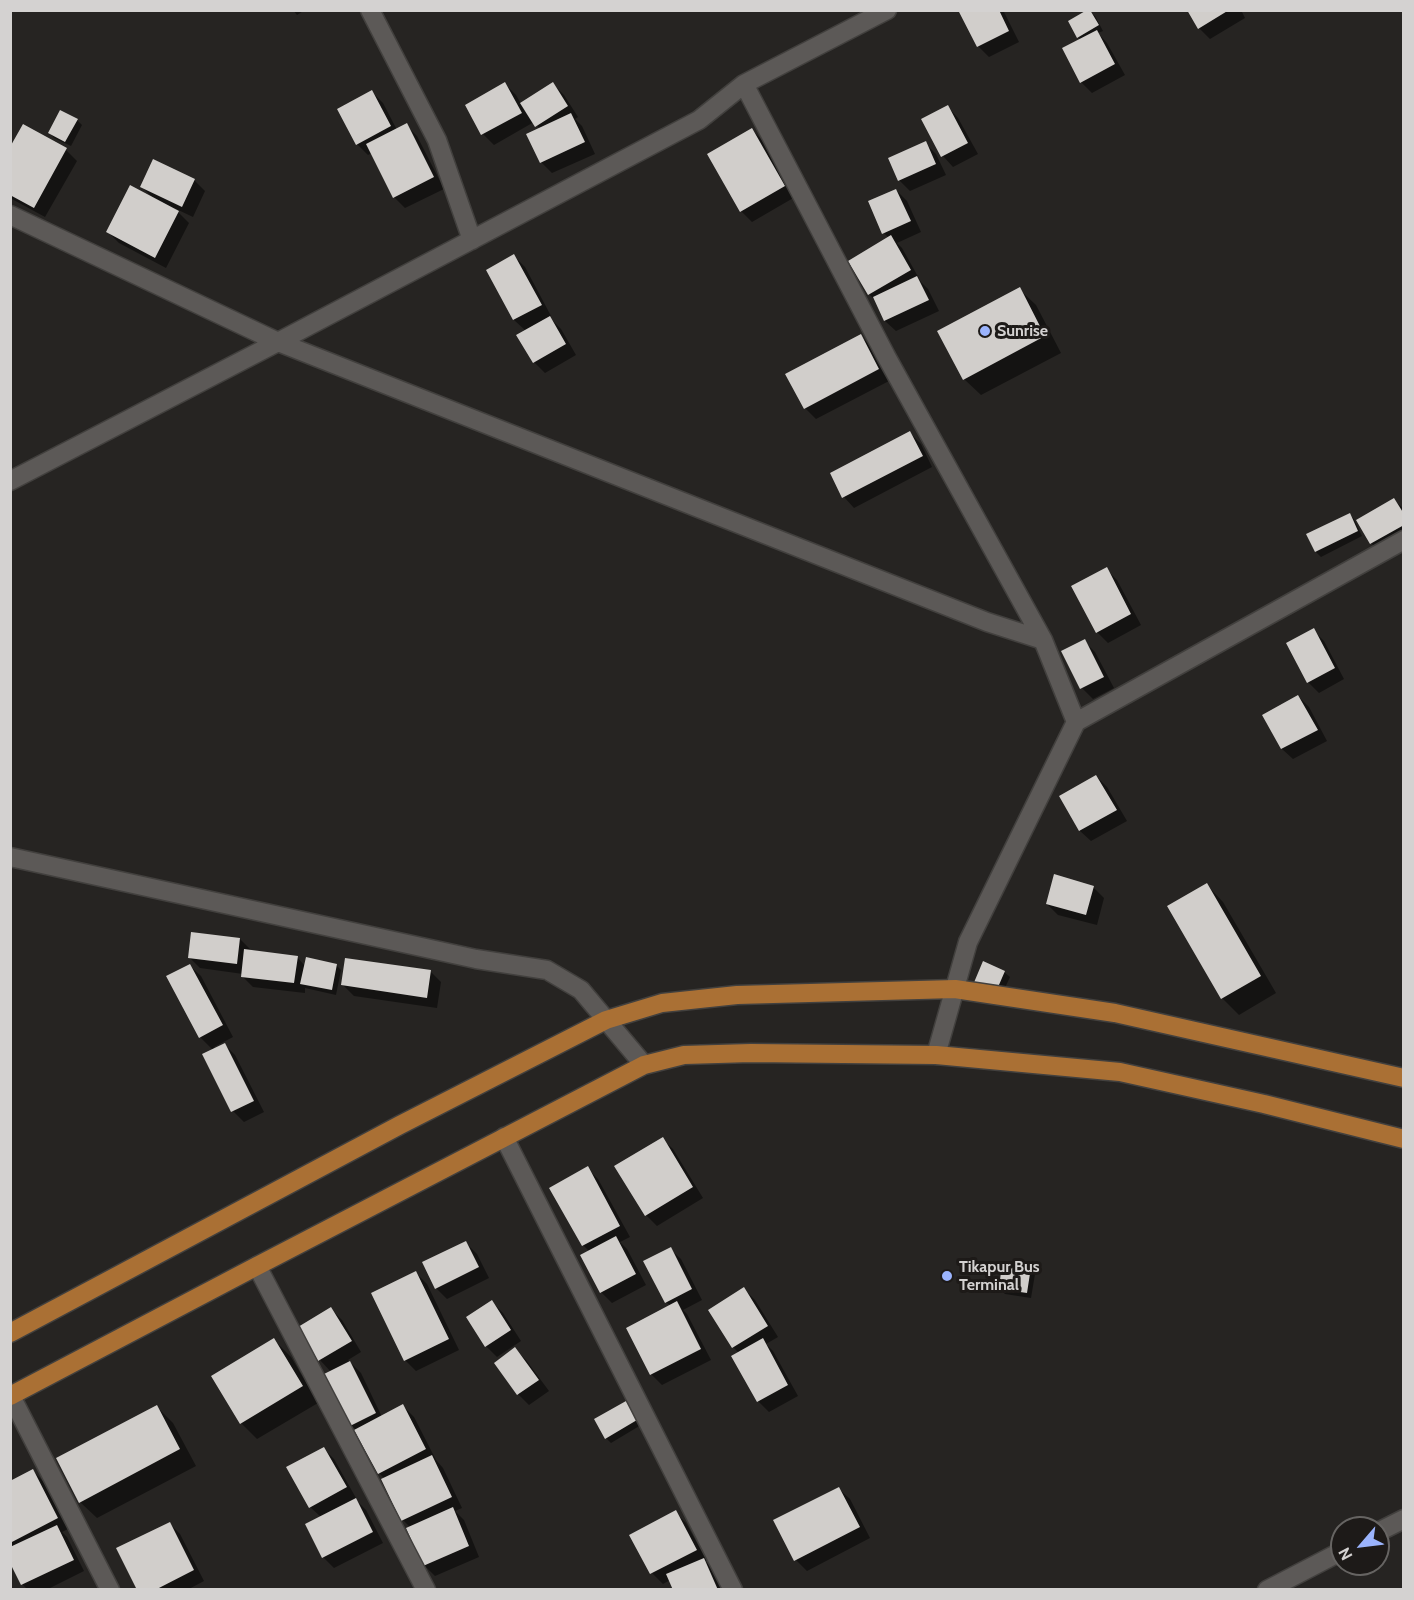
<!DOCTYPE html>
<style>
body{margin:0}
#map{position:relative;width:1414px;height:1600px;overflow:hidden;background:#262422;font-family:Cabin,sans-serif}
canvas{display:block}
.frame{position:absolute;inset:0;border:12px solid #d4d2d1;pointer-events:none}
.north{position:absolute;left:1330px;top:1516px;width:60px;height:60px;box-sizing:border-box;background:#1d1a18;border:2px solid #666462;border-radius:50%;rotate:242deg;font-size:16px;font-weight:700;line-height:24px;text-align:center;color:#d4d2d1}
.north::after{content:'';display:block;margin:auto;width:21px;height:27px;background:#9bb4fd;clip-path:polygon(50% 0,100% 100%,50% 72%,0 100%)}
</style>
<div id="map">
<canvas width="1414" height="1600"></canvas>
<div class="frame"></div>
<div class="north">N</div>
</div>
<script>
const context = document.querySelector('canvas').getContext('2d');
context.lineJoin = 'round';
function fillPath(path, color) { context.fillStyle = color; context.fill(path, 'evenodd'); }
const shape = rows => new Path2D(rows.map(r => 'M' + r).join(''));
function strokePath(path, color, width, dash) { context.strokeStyle = color; context.lineWidth = width; context.lineCap = dash ? 'butt' : 'round'; context.setLineDash(dash || []); context.stroke(path); }
function label(font, color, halo, rows, align = 'center') {
  context.font = font + ' Cabin,sans-serif'; context.lineWidth = 6; context.setLineDash([]); context.textBaseline = 'middle'; context.strokeStyle = halo; context.fillStyle = color; for (const [text, x, y, turn = 0] of rows) {
    context.save(); context.translate(x, y); context.rotate((+turn || 0) * Math.PI / 180); context.textAlign = isNaN(turn) ? turn : align; if (halo) context.strokeText(text, 0, 0); context.fillText(text, 0, 0); context.restore();
  }
}
fillPath(shape([
 [293,10,305,10,297,15],
 [959,10,1003,10,1019,42,989,57,978,46],
 [1189,10,1241,10,1245,18,1210,39,1199,28],
 [1089,11,1095,16,1103,31,1098,33,1107,43,1125,75,1092,93,1081,82,1081,40,1078,37],
 [505,84,516,95,521,104,553,84,564,95,578,117,575,119,582,126,595,154,552,173,541,162,528,134,540,129,534,122,494,145,483,134,467,106],
 [372,92,383,103,397,130,406,125,417,136,444,189,405,208,394,197,372,153,368,155,357,144],
 [948,107,958,118,978,154,953,167,943,156],
 [77,120,82,125,71,146,54,138,49,132],
 [752,130,763,141,795,197,752,222,741,211],
 [925,143,936,154,946,175,910,191,899,180],
 [66,150,77,161,45,217,10,198,10,151],
 [194,180,205,191,193,217,174,208,189,223,166,268,119,243,108,232,154,199,142,187],
 [896,190,907,201,921,232,897,243,902,248,921,282,928,289,939,311,896,331,885,321,876,301,869,294,850,261,889,238,884,233],
 [514,256,525,267,551,316,549,317,561,329,576,355,545,373,534,362,526,331,514,320,488,270],
 [1019,289,1036,305,1061,353,981,395,964,379],
 [861,336,871,347,889,381,816,419,805,408],
 [910,433,921,444,932,467,854,508,844,497],
 [1394,500,1404,509,1404,542,1382,554,1371,543],
 [1349,514,1354,519,1362,536,1321,557,1316,552],
 [1106,569,1117,580,1141,625,1108,643,1097,632],
 [1313,630,1324,641,1344,679,1319,693,1308,682],
 [1084,641,1095,652,1114,688,1093,699,1082,688,1063,652],
 [1298,696,1309,707,1327,741,1293,759,1282,749,1264,716],
 [1096,776,1107,787,1127,821,1091,841,1080,831,1061,797],
 [1207,885,1223,902,1276,993,1239,1015,1222,998],
 [1093,887,1104,898,1097,925,1058,915,1047,904],
 [240,939,251,950,297,957,305,966,336,965,341,970,336,995,305,988,305,993,253,987,242,976,243,974,200,968,189,957],
 [190,966,201,976,233,1037,214,1047,215,1049,225,1045,235,1055,264,1112,244,1122,233,1111,213,1050,200,1037],
 [430,971,441,982,437,1008,354,996,343,985],
 [1004,972,1010,977,997,1005,977,996],
 [662,1139,673,1149,703,1198,657,1226,646,1215,616,1167],
 [587,1168,598,1179,630,1237,620,1242,627,1249,646,1285,612,1303,601,1292,590,1252,583,1245,551,1188],
 [466,1243,477,1254,489,1278,447,1299,436,1288],
 [670,1249,681,1259,702,1300,683,1310,687,1314,711,1360,662,1385,651,1374,671,1306,666,1302],
 [1030,1269,1035,1274,1031,1298,1005,1294,1000,1289],
 [416,1273,427,1284,459,1350,416,1371,405,1360],
 [744,1289,755,1300,778,1337,766,1344,773,1351,798,1396,769,1412,758,1401,739,1353,733,1347,710,1310],
 [492,1302,503,1313,521,1341,497,1357,486,1346],
 [331,1309,342,1320,361,1352,348,1360,361,1373,382,1417,403,1406,414,1417,436,1460,443,1468,462,1508,455,1511,464,1520,479,1557,435,1576,424,1565,410,1527,403,1520,385,1479,379,1473,357,1431,351,1425,331,1372,320,1360],
 [274,1340,291,1357,318,1403,257,1439,241,1423],
 [515,1349,526,1360,549,1391,529,1405,518,1394,496,1363],
 [626,1403,631,1408,641,1425,611,1443,606,1438],
 [157,1407,173,1423,196,1466,97,1518,80,1502],
 [323,1448,334,1459,356,1498,355,1499,366,1510,383,1543,334,1568,323,1557,321,1517,310,1507],
 [33,1471,44,1482,68,1529,62,1532,67,1537,84,1571,46,1590,28,1590,23,1585,10,1559,10,1483],
 [839,1489,850,1499,870,1538,807,1571,796,1560],
 [675,1512,686,1523,707,1561,705,1561,714,1570,723,1590,674,1590,670,1580,663,1584,652,1573,631,1536],
 [169,1523,180,1534,204,1581,187,1590,139,1590]
]), '#0007');
fillPath(shape([
 [958,10,999,10,1009,31,977,47],
 [1087,10,1090,10,1099,25,1077,38,1068,21],
 [1187,10,1229,10,1198,29],
 [1097,30,1115,64,1080,83,1062,48],
 [505,82,522,113,481,135,465,105],
 [553,82,568,106,535,127,520,103],
 [372,90,391,126,356,145,337,109],
 [948,105,968,143,941,157,921,119],
 [60,110,78,119,65,142,48,133],
 [571,113,585,142,540,163,526,134],
 [407,123,434,177,393,198,366,144],
 [23,124,67,148,34,208,10,195,10,147],
 [752,128,785,186,740,212,707,154],
 [926,141,936,164,898,181,888,158],
 [153,159,195,179,182,207,140,187],
 [130,185,179,211,155,258,106,232],
 [896,189,911,221,882,234,868,201],
 [891,235,911,270,868,295,848,261],
 [514,254,542,305,513,320,486,270],
 [917,276,929,300,884,321,873,297],
 [1020,287,1045,336,963,380,937,331],
 [550,316,566,344,533,363,516,335],
 [861,334,879,369,804,409,785,374],
 [910,431,923,456,842,498,830,473],
 [1394,498,1404,514,1404,525,1370,544,1356,520],
 [1350,513,1358,531,1315,552,1306,534],
 [1107,567,1131,614,1096,633,1071,586],
 [1314,628,1335,668,1307,683,1286,643],
 [1085,639,1104,677,1080,689,1061,651],
 [1298,695,1318,730,1281,749,1262,715],
 [1096,775,1117,810,1079,831,1059,796],
 [1054,874,1094,886,1086,915,1046,904],
 [1207,883,1261,976,1221,999,1167,906],
 [191,932,240,938,237,964,188,958],
 [244,949,298,956,294,983,241,977],
 [306,957,337,964,332,990,300,984],
 [345,958,431,970,427,998,341,985],
 [983,961,1005,971,992,1001,970,992],
 [190,964,223,1025,199,1038,166,976],
 [225,1043,254,1101,231,1112,202,1054],
 [663,1137,693,1187,645,1216,614,1166],
 [588,1166,620,1226,582,1246,549,1188],
 [616,1236,636,1274,600,1293,580,1255],
 [466,1241,479,1267,435,1289,422,1262],
 [671,1247,692,1289,665,1303,643,1261],
 [1002,1263,1031,1267,1027,1293,999,1289],
 [416,1271,449,1339,404,1361,371,1293],
 [744,1287,768,1326,732,1348,708,1310],
 [492,1300,511,1330,485,1347,466,1317],
 [677,1301,701,1349,650,1375,626,1328],
 [331,1307,352,1341,318,1361,298,1327],
 [274,1338,303,1386,240,1424,211,1376],
 [763,1338,788,1385,757,1402,731,1356],
 [515,1347,539,1380,517,1395,494,1363],
 [350,1361,376,1413,350,1426,324,1374],
 [626,1401,637,1420,605,1439,594,1419],
 [403,1404,426,1449,378,1474,354,1430],
 [157,1405,180,1449,79,1503,56,1458],
 [324,1447,347,1487,309,1508,286,1467],
 [432,1455,452,1497,401,1521,381,1479],
 [33,1469,58,1518,10,1543,10,1481],
 [839,1487,860,1527,794,1561,773,1520],
 [356,1498,373,1532,322,1558,305,1524],
 [453,1507,469,1546,423,1566,406,1528],
 [676,1510,697,1550,650,1574,629,1535],
 [170,1522,194,1570,155,1590,137,1590,116,1548],
 [57,1525,74,1560,21,1585,10,1563,10,1547],
 [704,1558,718,1590,673,1590,666,1574]
]), '#d1cecb');
const minor = shape([
 [370,10,437,140,472,240],
 [744,84,886,356,1043,640,1076,722,968,942,936,1055],
 [10,215,278,342,987,622,1043,640],
 [10,481,278,342,699,120,744,84,887,10],
 [1076,722,1404,540],
 [10,857,476,959,547,970,581,990,644,1065],
 [504,1137,733,1590],
 [257,1266,426,1590],
 [11,1396,110,1590],
 [1378,1532,1404,1519],
 [1267,1590,1342,1551]
]);
const major = shape([
 [10,1333,400,1125,606,1020,662,1003,737,995,955,989,1115,1013,1404,1078],
 [10,1396,257,1266,644,1065,684,1055,751,1053,936,1055,1120,1072,1264,1104,1404,1139]
]);
strokePath(minor, '#42403e', 21);
strokePath(major, '#42403e', 21);
strokePath(minor, '#5c5957', 18);
strokePath(major, '#aa7034', 18);
for (const [x, y, r, color] of [
 [985,331,6,"#9bb4fd"],
 [947,1276,6,"#9bb4fd"]
]) { const dot = new Path2D(); dot.arc(x, y, r, 0, 2 * Math.PI); context.fillStyle = color; context.fill(dot); strokePath(dot, '#1d1a18', 2); }
label('bold 16px', '#d4d2d1', '#1d1a18', [
 ["Sunrise",997,331],
 ["Tikapur Bus",959,1267],
 ["Terminal",959,1285]
], 'left');
</script>
